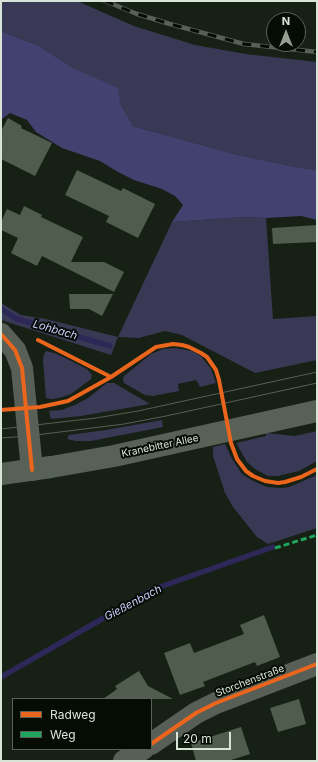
<!DOCTYPE html>
<meta charset="utf-8">
<style>
body{margin:0}
#map{position:relative;width:318px;height:762px;overflow:hidden;background:#162015;font-family:Inter,sans-serif}
canvas{display:block}
.frame{position:absolute;inset:0;border:2px solid #d8e4d6;pointer-events:none}
.legend{position:absolute;left:12px;top:698px;width:140px;height:52px;box-sizing:border-box;background:#050c04;border:1px solid #596258;margin:0;padding:5px 7px;list-style:none;font-size:12px;color:#d8e4d6}
.legend li{display:flex;align-items:center;gap:8px;height:20px}
.legend b{width:20px;border:1px solid #596258}
.north{position:absolute;left:266px;top:12px;width:40px;height:40px;box-sizing:border-box;background:#050c04;border:1px solid #596258;border-radius:50%;rotate:0deg;font-size:11px;font-weight:700;line-height:16px;text-align:center;color:#d8e4d6}
.north::after{content:'';display:block;margin:auto;width:14px;height:18px;background:#949f92;clip-path:polygon(50% 0,100% 100%,50% 72%,0 100%)}
.scale{position:absolute;left:176px;top:732px;width:55px;height:18px;box-sizing:border-box;border:2px solid #d8e4d6;border-top:0;padding-left:5px;font-size:12px;line-height:14px;white-space:nowrap;color:#d8e4d6;-webkit-text-stroke:3px #050c04;paint-order:stroke}
</style>
<div id="map">
<canvas width="318" height="762"></canvas>
<div class="frame"></div>
<ul class="legend">
<li><b style="height:5px;background:#eb651d"></b>Radweg</li>
<li><b style="height:5px;background:#20a55d"></b>Weg</li>
</ul>
<div class="north">N</div>
<div class="scale">20 m</div>
</div>
<script>
const context = document.querySelector('canvas').getContext('2d');
context.lineJoin = 'round';
function fillPath(path, color) { context.fillStyle = color; context.fill(path, 'evenodd'); }
const shape = rows => new Path2D(rows.map(r => 'M' + r).join(''));
function strokePath(path, color, width, dash) { context.strokeStyle = color; context.lineWidth = width; context.lineCap = dash ? 'butt' : 'round'; context.setLineDash(dash || []); context.stroke(path); }
function label(font, color, halo, rows, align = 'center') {
  context.font = font + ' Inter,sans-serif'; context.lineWidth = 4; context.setLineDash([]); context.textBaseline = 'middle'; context.strokeStyle = halo; context.fillStyle = color; for (const [text, x, y, turn = 0] of rows) {
    context.save(); context.translate(x, y); context.rotate((+turn || 0) * Math.PI / 180); context.textAlign = isNaN(turn) ? turn : align; if (halo) context.strokeText(text, 0, 0); context.fillText(text, 0, 0); context.restore();
  }
}
fillPath(shape([
 [1,1,77,1,134,26,195,45,246,54,317,62,317,170,295,167,234,154,133,126,120,103,75,69,39,46,1,31],
 [245,217,266,218,273,319,317,316,317,360,255,373,182,335,165,331,139,338,118,337,111,355,1,320,1,303,21,315,46,319,118,337,172,222],
 [175,348,192,351,201,356,211,369,216,383,200,387,196,380,178,384,179,391,153,396,145,395,124,383,123,380,124,376,151,354,163,349],
 [46,351,57,354,87,369,92,375,91,379,71,394,59,398,51,399,46,398,43,361,44,354],
 [107,383,114,383,150,404,81,416,51,419,49,411,61,410,75,405,88,398],
 [162,420,163,427,91,441,76,441,67,439,69,435,106,430],
 [317,431,317,461,299,471,278,476,268,476,255,469,247,462,236,443,266,436,266,433,295,436],
 [225,444,231,457,242,474,253,481,267,487,282,488,289,487,317,475,317,528,268,544,257,537,233,507,225,493,213,456,213,447]
]), '#393955');
fillPath(shape([
 [1,31,39,46,75,69,118,88,120,103,133,126,234,154,295,167,317,170,317,220,301,216,266,218,245,217,172,222,183,205,175,196,162,189,134,180,118,172,100,161,62,148,36,132,27,120,10,113,2,119,1,118]
]), '#434170');
strokePath(shape([
 [1,309,17,319,110,346],
 [1,677,154,589,273,547]
]), '#2d2857', 5.5);
fillPath(shape([
 [8,118,22,126,21,128,52,143,35,176,1,159,1,131],
 [77,170,121,191,123,188,155,204,138,238,106,222,109,216,65,195],
 [24,206,42,215,41,217,83,237,71,262,104,262,124,272,114,292,42,256,37,266,11,253,18,238,1,230,1,222,7,209,20,215],
 [317,225,317,242,273,244,272,228],
 [69,294,113,294,102,316,89,309,70,309],
 [264,615,280,657,257,666,255,662,203,682,205,686,180,695,164,653,190,643,194,653,244,634,240,625],
 [139,671,148,686,173,699,103,699,117,689,115,686],
 [299,699,306,724,278,732,270,708],
 [241,727,250,754,228,761,196,761,191,743]
]), '#4f5c4e');
strokePath(shape([
 [1,334,15,350,22,368,32,470],
 [151,744,196,713,216,703,317,664],
 [124,761,143,749]
]), '#575f56', 22);
strokePath(shape([
 [1,474,51,467,114,456,317,411]
]), '#576155', 22);
strokePath(shape([
 [1,429,96,418,138,411,317,372],
 [1,438,28,436,124,424,166,416,317,383]
]), '#575f56', 1);
const rail = shape([
 [105,1,137,14,170,24,244,44,317,52]
]);
strokePath(rail, '#575f56', 4.5);
strokePath(rail, '#050c04', 3, [9]);
strokePath(shape([
 [275,548,317,535]
]), '#20a55d', 3, [6, 3]);
strokePath(shape([
 [1,334,15,350,22,368,32,470],
 [38,340,111,377],
 [1,410,40,407,68,401,111,377,156,347,173,344,182,345,189,347,201,353,207,357,216,370,219,380,231,443,237,459,246,471,253,476,265,481,278,483,285,482,301,477,317,469],
 [151,744,196,713,216,703,317,664]
]), '#eb651d', 4);
label('10px', '#d8e4d6', '#050c04', [
 ["Kranebitter Allee",160,446,-12],
 ["Storchenstraße",250,681,-21]
]);
label('italic 11px', '#cbcafe', '#050c04', [
 ["Lohbach",55,330,16],
 ["Gießenbach",133,603,-28]
]);
</script>
